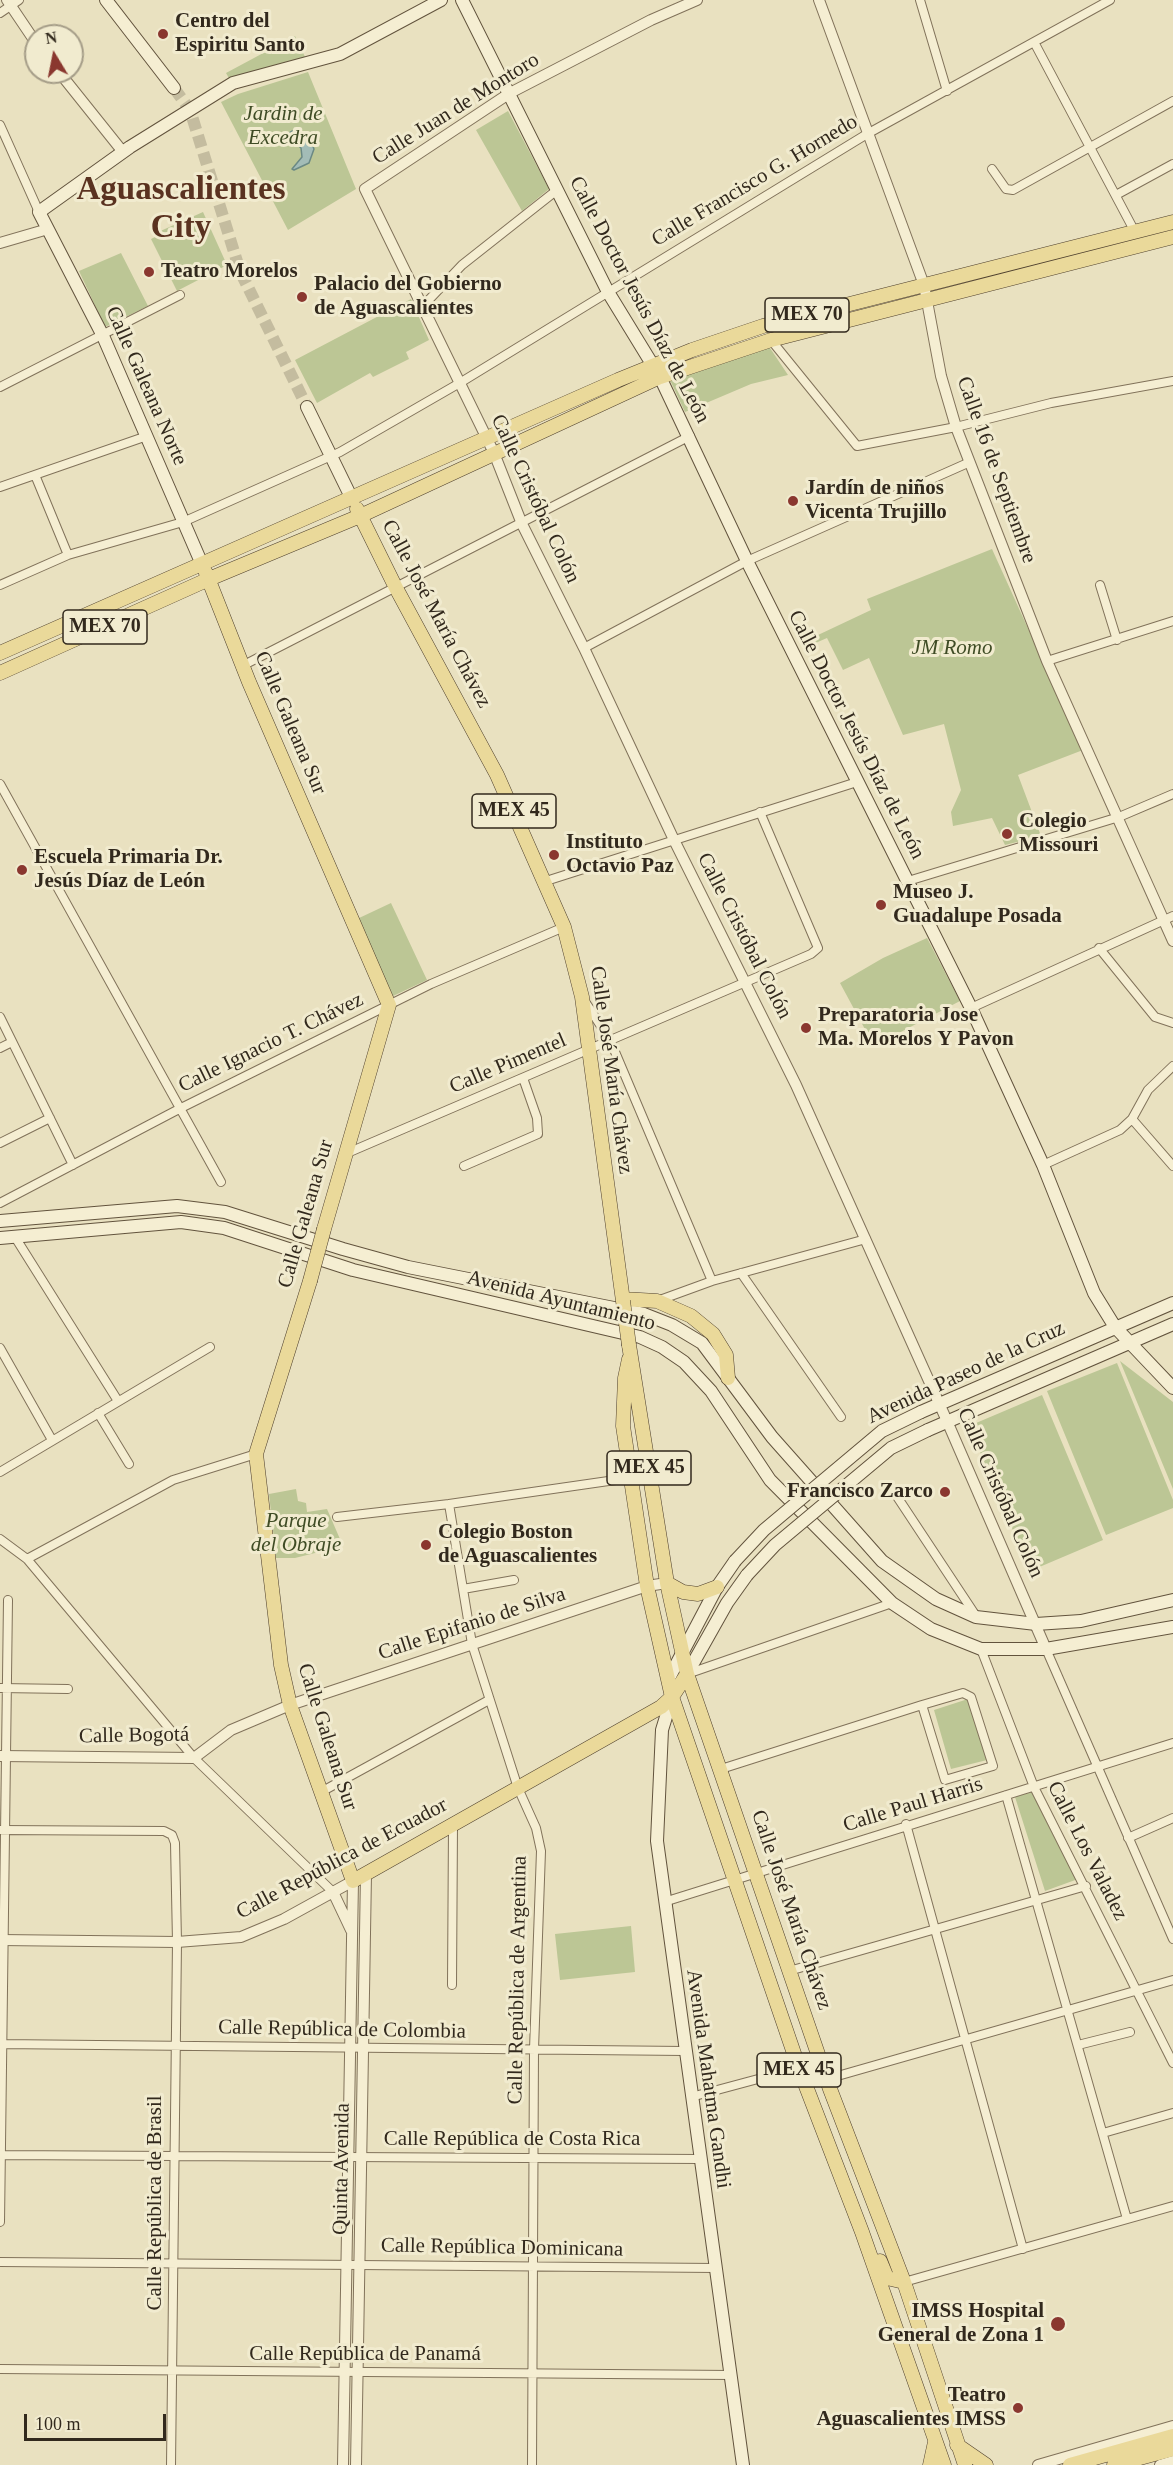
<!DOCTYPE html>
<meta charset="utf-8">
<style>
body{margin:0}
#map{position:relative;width:1173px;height:2465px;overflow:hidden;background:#e9e1c0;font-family:Georgia,serif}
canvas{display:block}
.north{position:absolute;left:24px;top:24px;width:60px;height:60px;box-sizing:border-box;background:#f1ebcf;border:2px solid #a59d88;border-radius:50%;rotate:350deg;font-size:16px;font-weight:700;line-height:24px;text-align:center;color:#32291d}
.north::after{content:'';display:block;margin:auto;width:21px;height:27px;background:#8a372f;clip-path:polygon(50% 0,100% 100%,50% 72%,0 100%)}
.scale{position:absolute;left:24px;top:2414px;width:142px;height:27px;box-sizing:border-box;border:3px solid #32291d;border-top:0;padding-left:8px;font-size:18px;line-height:21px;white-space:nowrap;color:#32291d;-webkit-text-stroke:4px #f1ebcf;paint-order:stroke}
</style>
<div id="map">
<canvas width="1173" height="2465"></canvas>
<div class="north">N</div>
<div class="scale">100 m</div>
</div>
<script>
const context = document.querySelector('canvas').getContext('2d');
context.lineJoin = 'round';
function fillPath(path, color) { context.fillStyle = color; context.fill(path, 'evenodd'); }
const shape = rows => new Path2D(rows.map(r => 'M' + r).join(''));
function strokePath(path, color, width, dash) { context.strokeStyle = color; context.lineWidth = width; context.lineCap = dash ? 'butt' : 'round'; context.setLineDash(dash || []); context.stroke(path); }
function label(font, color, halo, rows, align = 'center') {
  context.font = font + ' Georgia,serif'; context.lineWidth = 6; context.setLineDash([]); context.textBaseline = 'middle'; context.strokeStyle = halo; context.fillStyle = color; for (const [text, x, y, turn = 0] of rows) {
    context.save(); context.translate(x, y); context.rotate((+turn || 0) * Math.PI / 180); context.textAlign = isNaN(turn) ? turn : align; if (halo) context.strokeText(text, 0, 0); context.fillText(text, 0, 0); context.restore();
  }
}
fillPath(shape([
 [295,36,306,59,230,80,226,73],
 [308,72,356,189,288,230,221,102,238,94],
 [508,111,549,189,522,211,476,130],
 [203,212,227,265,177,291,151,239,157,236,156,233],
 [121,253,148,306,105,327,79,271],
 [411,299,429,340,406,352,409,359,373,377,370,373,317,403,295,360],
 [768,345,788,375,751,384,685,412,670,380],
 [992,549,1083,750,1018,775,1041,836,1005,845,992,818,953,826,951,812,961,790,944,724,903,735,869,658,843,670,827,638,804,648,801,643,871,610,867,599],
 [391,903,427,980,393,996,357,919],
 [927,938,960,1001,874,1046,840,983,883,958],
 [1120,1361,1173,1402,1173,1489],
 [1117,1363,1173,1500,1173,1508,1106,1535,1047,1391],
 [1042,1395,1103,1540,1030,1571,969,1426],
 [296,1489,298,1501,306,1503,307,1512,327,1509,343,1546,295,1558,276,1558,269,1494],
 [968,1699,987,1760,951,1769,934,1710],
 [1034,1790,1078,1879,1045,1891,1015,1797],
 [631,1926,635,1972,560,1980,555,1934]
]), '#bcc695');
const water = shape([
 [292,131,309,137,314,149,309,163,294,170,292,169,302,157,301,148,292,140,279,140,292,131]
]);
fillPath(water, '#a3bcb7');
strokePath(water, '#6b8984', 1.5);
strokePath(shape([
 [174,88,190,110,240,271,307,407]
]), '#c4bc9f', 12, [12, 6]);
const minor = shape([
 [920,0,947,91],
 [0,13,19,0],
 [1034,42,1135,232],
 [0,125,39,212],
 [992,169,1006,189,1013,190,1173,101],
 [1116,195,1173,164],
 [422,307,462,265,557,190],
 [771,340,857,446,956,427,1051,403,1173,381],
 [0,387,180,295],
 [35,475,68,555],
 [0,487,147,436],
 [0,585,68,555,183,522,340,452,458,384,867,134,1110,0],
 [1100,585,1117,640],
 [584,648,747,561,970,462],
 [1047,661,1173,621],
 [242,666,690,436],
 [0,784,221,1182],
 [546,881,857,782],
 [908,881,1119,817,1173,794],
 [1099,948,1155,1017,1173,1023],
 [584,1000,610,1040,712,1281],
 [971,1008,1173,916],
 [0,1017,73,1165],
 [0,1048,12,1042],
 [1132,1119,1173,1166],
 [0,1143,50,1118],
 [345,1154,811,954,818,948,760,812],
 [1043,1165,1120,1130,1132,1119,1148,1090,1173,1066],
 [464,1166,538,1134,537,1118,523,1078],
 [0,1203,181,1108,431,984,564,927],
 [15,1237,118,1401],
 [741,1273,841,1417],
 [657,1301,712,1281,866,1239],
 [0,1348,52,1440],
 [98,1413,129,1464],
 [0,1472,210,1347],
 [892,1489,976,1616],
 [449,1504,472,1644,518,1788,536,1828,541,1851,534,2049,532,2465],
 [337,1517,449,1504,650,1475],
 [0,1539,27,1559,194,1758,333,1892],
 [27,1559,173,1480,256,1454],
 [463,1589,514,1580],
 [981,1649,1034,1787,1173,2063],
 [1046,1649,1173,1939],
 [687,1674,892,1603],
 [0,1688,68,1689],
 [721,1769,922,1705,963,1693,971,1697,993,1766,945,1780,922,1705],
 [321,1792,489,1700],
 [1006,1795,1127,2219],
 [906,1824,1023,2249],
 [0,1830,164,1831,172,1835,175,1843,177,1942,171,2465],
 [1128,1838,1173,1818],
 [664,1902,1173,1743],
 [789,1971,1086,1886],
 [452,1985,453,1825],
 [0,2044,684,2051],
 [1078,2045,1130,2032],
 [827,2079,1173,1980],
 [691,2097,799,2068],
 [1103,2133,1173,2113],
 [0,2155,699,2159],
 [0,2222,8,1600],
 [0,2262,716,2268],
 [904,2282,1173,2206],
 [0,2369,731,2375]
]);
const tertiary = shape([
 [7,0,36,43],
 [697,0,651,20,510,93,365,189,494,453,522,524,584,648,674,840,796,1085,947,1421,1046,1649],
 [819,0,924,285,941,376,956,427,1047,661,1173,941],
 [59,72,123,152],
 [0,243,48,229],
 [0,1756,194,1758,231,1730,290,1705,647,1586,667,1583],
 [333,1892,351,1930],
 [0,1940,177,1942,241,1937,284,1919,353,1881,343,2465],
 [356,2465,366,1874],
 [1038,2465,1173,2426],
 [1160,2465,1173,2461]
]);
const secondary = shape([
 [106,0,174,88],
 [462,0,608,292,660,377,747,561,971,1008,1043,1165,1094,1293,1115,1327,1173,1388],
 [307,407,352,499],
 [201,562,103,336,39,212,130,147,233,83,340,54,441,0],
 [0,1221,177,1206,225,1212,343,1249,408,1267,644,1314,672,1325,702,1343,772,1437,882,1561,936,1599,976,1617,1036,1624,1081,1621,1173,1600],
 [0,1238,181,1222,224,1228,353,1270,640,1337,662,1347,684,1362,711,1391,770,1480,892,1603,931,1629,981,1649,1046,1649,1173,1627],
 [921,1412,1173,1303],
 [928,1430,1173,1324],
 [687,1674,727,1603,747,1575],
 [668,1680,717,1587,735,1561],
 [672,1697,662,1730,657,1841,743,2465]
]);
const primary = shape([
 [357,509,396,588,497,775,564,927,582,997,623,1301],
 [206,573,249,682,389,1005,324,1229],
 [0,653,618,380,692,350,763,326,1173,222],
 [0,673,209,579,360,516,660,377,771,340,1173,237],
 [310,1281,256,1454,281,1665,290,1705,353,1881,661,1707,672,1697,687,1674],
 [623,1299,657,1301,691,1316,713,1334,726,1355,728,1378],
 [629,1345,667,1583,687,1674,830,2089,904,2282,965,2465],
 [629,1359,625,1378,623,1426,647,1586,672,1697,799,2068,862,2232,944,2465],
 [667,1583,683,1592,698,1594,717,1587],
 [880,2261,887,2278,904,2282],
 [957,2445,986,2465],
 [930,2465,935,2442],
 [1070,2465,1173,2436],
 [1114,2465,1173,2449]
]);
strokePath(minor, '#81725a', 10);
strokePath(tertiary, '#81725a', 12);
strokePath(secondary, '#62533d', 14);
strokePath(primary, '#4f402e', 15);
strokePath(minor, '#f5eed2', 8);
strokePath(tertiary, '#f5eed2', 10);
strokePath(secondary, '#f5eed2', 12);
strokePath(primary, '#ead99a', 14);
const secondaryBridge = shape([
 [735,1561,764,1530,882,1431,921,1412],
 [747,1575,775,1545,891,1448,928,1430]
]);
const primaryBridge = shape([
 [310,1281,324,1229],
 [623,1301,629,1345]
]);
strokePath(secondaryBridge, '#62533d', 14, []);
strokePath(primaryBridge, '#4f402e', 15, []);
strokePath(secondaryBridge, '#f5eed2', 12);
strokePath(primaryBridge, '#ead99a', 14);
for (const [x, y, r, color] of [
 [163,34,6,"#8a372f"],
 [149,272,6,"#8a372f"],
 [302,297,6,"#8a372f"],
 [793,501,6,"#8a372f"],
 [1007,834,6,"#8a372f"],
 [554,855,6,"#8a372f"],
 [22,870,6,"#8a372f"],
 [881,905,6,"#8a372f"],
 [806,1028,6,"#8a372f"],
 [945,1492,6,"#8a372f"],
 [426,1545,6,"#8a372f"],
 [1058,2324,8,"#8a372f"],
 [1018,2408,6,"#8a372f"]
]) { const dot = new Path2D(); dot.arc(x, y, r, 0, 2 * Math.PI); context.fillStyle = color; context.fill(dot); strokePath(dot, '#f1ebcf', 2); }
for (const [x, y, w] of [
 [807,315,84],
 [105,627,84],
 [514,811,84],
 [649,1468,84],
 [799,2070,84]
]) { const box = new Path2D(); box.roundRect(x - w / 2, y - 17, w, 34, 4.5); context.fillStyle = '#f1ebcf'; context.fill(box); strokePath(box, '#32291d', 1.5); }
label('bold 20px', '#32291d', null, [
 ["MEX 70",807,315],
 ["MEX 70",105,627],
 ["MEX 45",514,811],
 ["MEX 45",649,1468],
 ["MEX 45",799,2070]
]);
label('bold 21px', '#32291d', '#f1ebcf', [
 ["Centro del",175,22],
 ["Espiritu Santo",175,46],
 ["Teatro Morelos",161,272],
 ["Palacio del Gobierno",314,285],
 ["de Aguascalientes",314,309],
 ["Jardín de niños",805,489],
 ["Vicenta Trujillo",805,513],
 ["Colegio",1019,822],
 ["Missouri",1019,846],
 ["Instituto",566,843],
 ["Octavio Paz",566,867],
 ["Escuela Primaria Dr.",34,858],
 ["Jesús Díaz de León",34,882],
 ["Museo J.",893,893],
 ["Guadalupe Posada",893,917],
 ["Preparatoria Jose",818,1016],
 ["Ma. Morelos Y Pavon",818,1040],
 ["Francisco Zarco",933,1492,"right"],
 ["Colegio Boston",438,1533],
 ["de Aguascalientes",438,1557],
 ["IMSS Hospital",1044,2312,"right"],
 ["General de Zona 1",1044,2336,"right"],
 ["Teatro",1006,2396,"right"],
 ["Aguascalientes IMSS",1006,2420,"right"]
], 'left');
label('21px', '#32291d', '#f1ebcf', [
 ["Calle Juan de Montoro",456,109,-32],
 ["Calle Francisco G. Hornedo",755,181,-31],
 ["Calle Doctor Jesús Díaz de León",639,300,62],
 ["Calle Galeana Norte",146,386,66],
 ["Calle 16 de Septiembre",996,470,70],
 ["Calle Cristóbal Colón",535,499,65],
 ["Calle José María Chávez",436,614,62],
 ["Calle Galeana Sur",290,723,67],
 ["Calle Doctor Jesús Díaz de León",856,735,63],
 ["Calle Cristóbal Colón",744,936,63],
 ["Calle Ignacio T. Chávez",271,1043,-26],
 ["Calle Pimentel",508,1064,-23],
 ["Calle José María Chávez",611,1070,82],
 ["Calle Galeana Sur",306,1214,-74],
 ["Avenida Ayuntamiento",561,1301,14],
 ["Avenida Paseo de la Cruz",966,1373,-25],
 ["Calle Cristóbal Colón",1000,1493,66],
 ["Calle Epifanio de Silva",472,1624,-18],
 ["Calle Bogotá",134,1736,-1],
 ["Calle Galeana Sur",327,1737,72],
 ["Calle Paul Harris",913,1805,-17],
 ["Calle Los Valadez",1087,1851,63],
 ["Calle República de Ecuador",342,1859,-28],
 ["Calle José María Chávez",791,1910,71],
 ["Calle República de Argentina",518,1980,-89],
 ["Calle República de Colombia",342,2030,1],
 ["Avenida Mahatma Gandhi",708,2079,82],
 ["Calle República de Costa Rica",512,2139],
 ["Quinta Avenida",342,2169,-89],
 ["Calle República de Brasil",155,2203,-90],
 ["Calle República Dominicana",502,2248,1],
 ["Calle República de Panamá",365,2354]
]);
label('italic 21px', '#3f4c25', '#f1ebcf', [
 ["Jardin de",283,114],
 ["Excedra",283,138],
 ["JM Romo",952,648],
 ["Parque",296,1521],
 ["del Obraje",296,1545]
]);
label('bold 33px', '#5a3220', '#f1ebcf', [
 ["Aguascalientes",181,190],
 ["City",181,228]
]);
</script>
